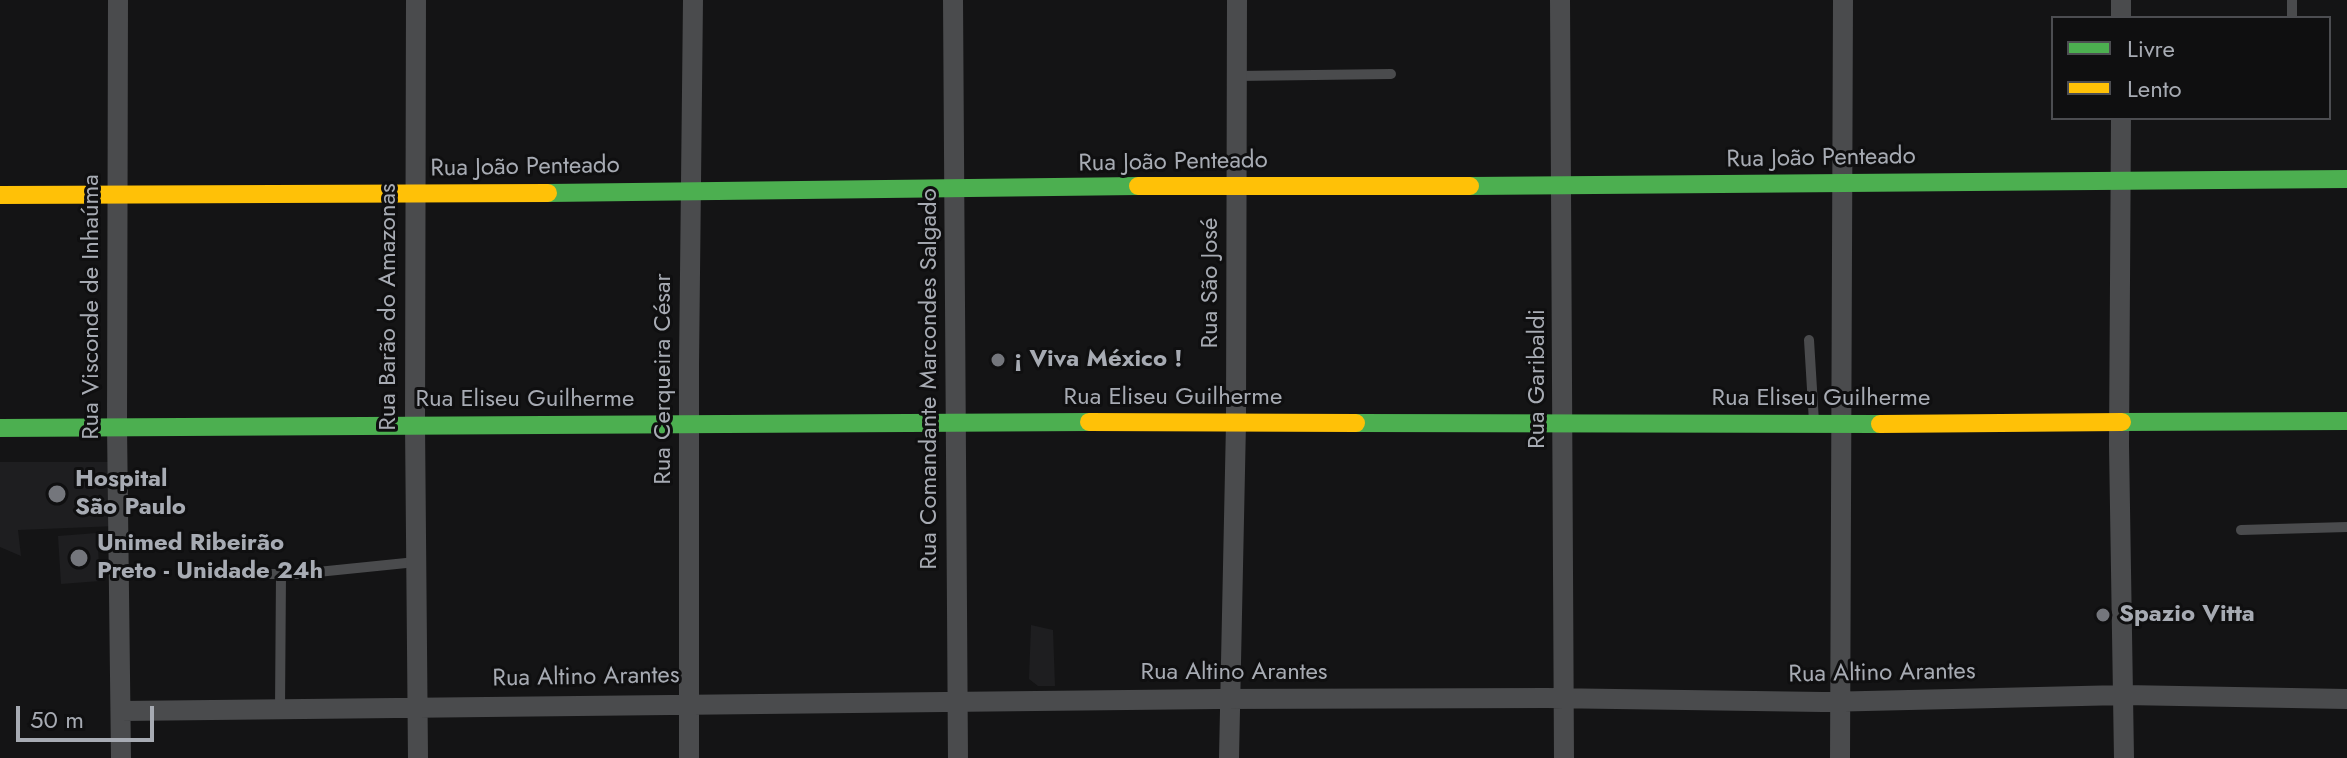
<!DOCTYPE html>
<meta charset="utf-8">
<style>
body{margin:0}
#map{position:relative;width:2347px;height:758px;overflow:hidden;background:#141415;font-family:Jost,sans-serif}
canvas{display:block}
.legend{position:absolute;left:2051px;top:16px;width:280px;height:104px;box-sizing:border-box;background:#0f0f10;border:2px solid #4c4d51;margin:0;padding:10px 14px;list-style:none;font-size:24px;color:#a7abb3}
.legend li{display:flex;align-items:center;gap:16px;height:40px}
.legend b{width:40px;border:2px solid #4c4d51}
.scale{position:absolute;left:16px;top:706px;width:138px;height:36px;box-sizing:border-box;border:4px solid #a7abb3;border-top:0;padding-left:10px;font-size:24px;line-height:28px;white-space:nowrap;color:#a7abb3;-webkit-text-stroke:6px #0f0f10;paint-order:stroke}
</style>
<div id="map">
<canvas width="2347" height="758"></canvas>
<ul class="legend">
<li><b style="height:10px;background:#4caf50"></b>Livre</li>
<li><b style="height:10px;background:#ffc107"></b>Lento</li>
</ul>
<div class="scale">50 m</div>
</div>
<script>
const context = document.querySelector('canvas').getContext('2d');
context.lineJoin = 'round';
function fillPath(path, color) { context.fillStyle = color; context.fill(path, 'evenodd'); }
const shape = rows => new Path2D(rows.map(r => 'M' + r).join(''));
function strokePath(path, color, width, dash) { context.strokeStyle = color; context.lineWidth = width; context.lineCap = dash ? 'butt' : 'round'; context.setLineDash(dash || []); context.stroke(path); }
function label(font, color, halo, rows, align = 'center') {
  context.font = font + ' Jost,sans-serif'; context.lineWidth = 6; context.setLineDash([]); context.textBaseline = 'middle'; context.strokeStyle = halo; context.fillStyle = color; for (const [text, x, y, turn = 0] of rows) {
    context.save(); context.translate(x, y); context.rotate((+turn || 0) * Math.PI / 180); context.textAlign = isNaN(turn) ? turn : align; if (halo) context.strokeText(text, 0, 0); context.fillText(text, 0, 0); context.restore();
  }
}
fillPath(shape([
 [0,462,113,462,117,526,18,530,21,556,0,547],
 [97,533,100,581,61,584,58,536],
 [1031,625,1053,630,1055,686,1038,686,1029,679]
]), '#1e1e20');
strokePath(shape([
 [2292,18,2292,0],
 [1237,76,1391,74],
 [1809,340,1814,422],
 [2241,530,2347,527],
 [253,574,298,574,416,562],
 [280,708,281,574]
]), '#4a4b4d', 10);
strokePath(shape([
 [118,0,117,426,121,758],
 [416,0,415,424,418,758],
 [953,0,958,758],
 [1560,0,1564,758],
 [2121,18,2121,0],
 [2121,118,2119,445,2124,758],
 [121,711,1219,699,1547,698,1823,702,2124,695,2347,699],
 [689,758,689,365,693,0],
 [1229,758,1236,423,1237,0],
 [1840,758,1843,0]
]), '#4a4b4d', 20);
strokePath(shape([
 [1470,186,2347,179],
 [548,193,1138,186],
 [2122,422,2347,421],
 [1356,423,1880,424],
 [0,428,1089,422]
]), '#4caf50', 18);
strokePath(shape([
 [1138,186,1470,186],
 [0,195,548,193],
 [1089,422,1356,423],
 [1880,424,2122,422]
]), '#ffc107', 18);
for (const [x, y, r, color] of [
 [998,360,8,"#74767c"],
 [57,494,10,"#74767c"],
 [79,558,10,"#74767c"],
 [2103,615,8,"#74767c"]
]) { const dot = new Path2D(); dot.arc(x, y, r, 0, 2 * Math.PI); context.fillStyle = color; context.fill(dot); strokePath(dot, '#0f0f10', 3); }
label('24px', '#a7abb3', '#0f0f10', [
 ["Rua João Penteado",1821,159,-1],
 ["Rua João Penteado",1173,163,-1],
 ["Rua João Penteado",525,168,-1],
 ["Rua São José",1211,283,-90],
 ["Rua Visconde de Inhaúma",92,307,-90],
 ["Rua Barão do Amazonas",389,307,-90],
 ["Rua Cerqueira César",664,379,-90],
 ["Rua Comandante Marcondes Salgado",930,379,-90],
 ["Rua Garibaldi",1538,379,-90],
 ["Rua Eliseu Guilherme",1173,398],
 ["Rua Eliseu Guilherme",1821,399],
 ["Rua Eliseu Guilherme",525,400],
 ["Rua Altino Arantes",1234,673],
 ["Rua Altino Arantes",1882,674,-1],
 ["Rua Altino Arantes",586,678,-1]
]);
label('bold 24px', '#a7abb3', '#0f0f10', [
 ["¡ Viva México !",1014,360],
 ["Hospital",75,480],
 ["São Paulo",75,508],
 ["Unimed Ribeirão",97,544],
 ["Preto - Unidade 24h",97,572],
 ["Spazio Vitta",2119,615]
], 'left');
</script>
